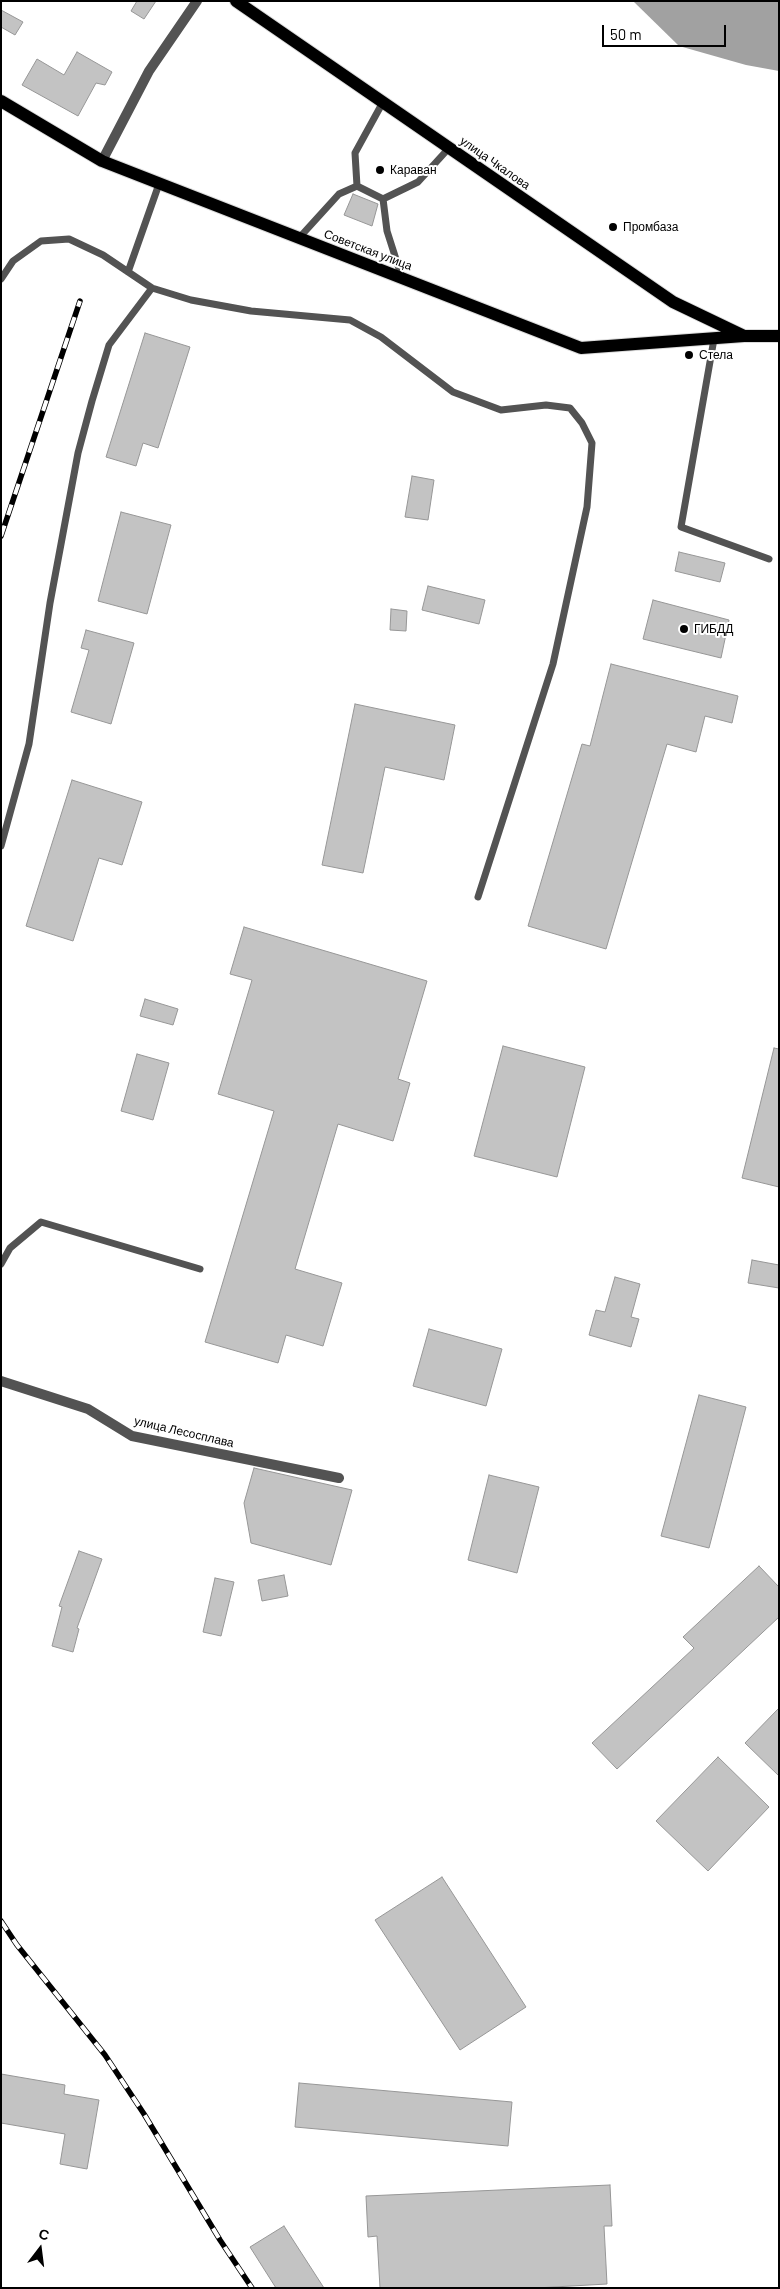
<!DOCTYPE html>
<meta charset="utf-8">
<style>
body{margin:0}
#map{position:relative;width:780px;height:2289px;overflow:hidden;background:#fff;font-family:Barlow,sans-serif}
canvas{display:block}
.frame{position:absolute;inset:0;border:2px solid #000;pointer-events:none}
.north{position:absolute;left:15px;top:2224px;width:50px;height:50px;-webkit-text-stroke:4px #fff;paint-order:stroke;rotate:15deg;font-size:14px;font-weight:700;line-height:20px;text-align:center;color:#000}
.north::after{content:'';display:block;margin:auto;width:18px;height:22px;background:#000;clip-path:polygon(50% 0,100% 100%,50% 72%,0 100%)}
.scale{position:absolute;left:602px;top:25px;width:124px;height:22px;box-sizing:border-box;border:2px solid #000;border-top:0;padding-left:6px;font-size:15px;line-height:18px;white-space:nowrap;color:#000;-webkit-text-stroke:4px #fff;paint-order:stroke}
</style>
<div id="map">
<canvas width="780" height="2289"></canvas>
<div class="frame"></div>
<div class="north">С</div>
<div class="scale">50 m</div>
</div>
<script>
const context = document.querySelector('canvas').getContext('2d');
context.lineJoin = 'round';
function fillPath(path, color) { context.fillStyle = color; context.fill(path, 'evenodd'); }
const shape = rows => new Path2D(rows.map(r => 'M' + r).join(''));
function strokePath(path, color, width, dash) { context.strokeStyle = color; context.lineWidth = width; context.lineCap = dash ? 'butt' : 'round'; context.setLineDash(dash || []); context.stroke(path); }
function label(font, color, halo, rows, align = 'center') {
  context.font = font + ' Barlow,sans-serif'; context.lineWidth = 4; context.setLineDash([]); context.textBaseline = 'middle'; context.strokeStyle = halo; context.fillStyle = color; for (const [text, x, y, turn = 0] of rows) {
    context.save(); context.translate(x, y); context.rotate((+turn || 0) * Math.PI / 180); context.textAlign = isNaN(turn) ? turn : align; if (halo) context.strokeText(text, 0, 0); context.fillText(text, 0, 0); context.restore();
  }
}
fillPath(shape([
 [633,1,779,1,779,71,746,65,679,46]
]), '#a1a1a1');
const building = shape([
 [137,1,156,1,144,19,131,11,137,1],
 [1,10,23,22,15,35,1,27,1,10],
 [77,52,112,72,105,85,96,83,78,116,22,85,37,59,64,75,77,52],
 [353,194,378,204,372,226,344,215,353,194],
 [145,333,190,347,158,448,143,443,136,466,106,457,145,333],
 [412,476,434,480,428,520,405,517,412,476],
 [121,512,171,525,147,614,98,601,121,512],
 [679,552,725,563,720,582,675,571,679,552],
 [428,586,485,600,479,624,422,610,428,586],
 [653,600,729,620,721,658,643,639,653,600],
 [391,609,407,611,406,631,390,630,391,609],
 [86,630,134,643,111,724,71,712,89,650,81,648,86,630],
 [611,664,738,696,732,723,705,716,696,752,667,744,606,949,528,926,582,744,590,746,611,664],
 [355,704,455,725,444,780,385,767,363,873,322,865,355,704],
 [72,780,142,802,122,865,99,858,73,941,26,926,72,780],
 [244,927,427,981,398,1079,410,1083,393,1141,338,1124,295,1269,342,1283,323,1346,286,1335,278,1363,205,1342,274,1111,218,1094,252,980,230,974,244,927],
 [145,999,178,1009,173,1025,140,1016,145,999],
 [503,1046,585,1067,557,1177,474,1156,503,1046],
 [774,1048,779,1049,779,1187,742,1178,774,1048],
 [137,1054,169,1063,153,1120,121,1111,137,1054],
 [752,1260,779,1265,779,1288,748,1283,752,1260],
 [615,1277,640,1284,631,1317,639,1319,631,1347,589,1335,596,1310,605,1312,615,1277],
 [429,1329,502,1349,486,1406,413,1386,429,1329],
 [699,1395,746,1407,709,1548,661,1536,699,1395],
 [254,1468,352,1490,331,1565,251,1543,244,1503,254,1468],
 [489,1475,539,1487,517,1573,468,1560,489,1475],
 [79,1551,102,1559,77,1628,79,1629,73,1652,52,1646,62,1607,59,1606,79,1551],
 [759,1566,779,1587,779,1617,617,1769,592,1743,694,1648,683,1637,759,1566],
 [284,1575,288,1596,262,1601,258,1580,284,1575],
 [215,1578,234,1582,221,1636,203,1632,215,1578],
 [779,1708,779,1776,745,1743,779,1708],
 [718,1757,769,1807,708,1871,656,1821,718,1757],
 [442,1877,526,2007,460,2050,375,1920,442,1877],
 [1,2074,65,2085,64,2094,99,2100,87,2169,60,2164,65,2134,1,2123,1,2074],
 [299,2083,512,2102,508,2146,295,2127,299,2083],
 [610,2185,612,2226,604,2226,607,2284,536,2288,380,2288,377,2236,368,2237,366,2196,610,2185],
 [284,2226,324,2288,276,2288,250,2247,284,2226]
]);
fillPath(building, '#c3c3c3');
strokePath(building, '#979797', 1);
const primary = shape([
 [236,1,673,302,744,336],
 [1,101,102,161,581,348,744,336,779,336]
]);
strokePath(primary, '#dbdbdb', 14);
strokePath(shape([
 [357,186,355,153,383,102],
 [383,199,418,182,449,148],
 [299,238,339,194,357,186,383,199,387,231,402,278],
 [128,272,159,184],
 [1,279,13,261,41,241,69,239,103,255,152,288,191,300,251,311,350,320,381,337,453,392,501,410,546,405,570,408,582,423,592,443,587,507,553,664,478,897],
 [714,339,681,527,769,559],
 [1,846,29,744,50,603,78,453,92,401,109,345,152,288],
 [1,1264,10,1248,41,1222,200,1269]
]), '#535353', 7);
strokePath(shape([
 [102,161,149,71,197,1],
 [1,1381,88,1409,132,1436,339,1478]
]), '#535353', 10);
strokePath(primary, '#000', 12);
const rail = shape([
 [1,536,80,301],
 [1,1921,17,1945,105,2055,144,2114,220,2240,252,2288]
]);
strokePath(rail, '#000', 5.5);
strokePath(rail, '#fff', 4, [11]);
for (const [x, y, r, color] of [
 [380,170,5,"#000"],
 [613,227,5,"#000"],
 [689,355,5,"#000"],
 [684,629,5,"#000"]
]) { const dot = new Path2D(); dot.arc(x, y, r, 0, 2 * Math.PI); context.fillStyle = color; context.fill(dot); strokePath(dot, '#fff', 2); }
label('12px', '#000', '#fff', [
 ["улица Чкалова",495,163,35],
 ["Советская улица",368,250,21],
 ["улица Лесосплава",184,1432,13]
]);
label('12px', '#000', '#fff', [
 ["Караван",390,170],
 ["Промбаза",623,227],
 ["Стела",699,355],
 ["ГИБДД",694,629]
], 'left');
</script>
